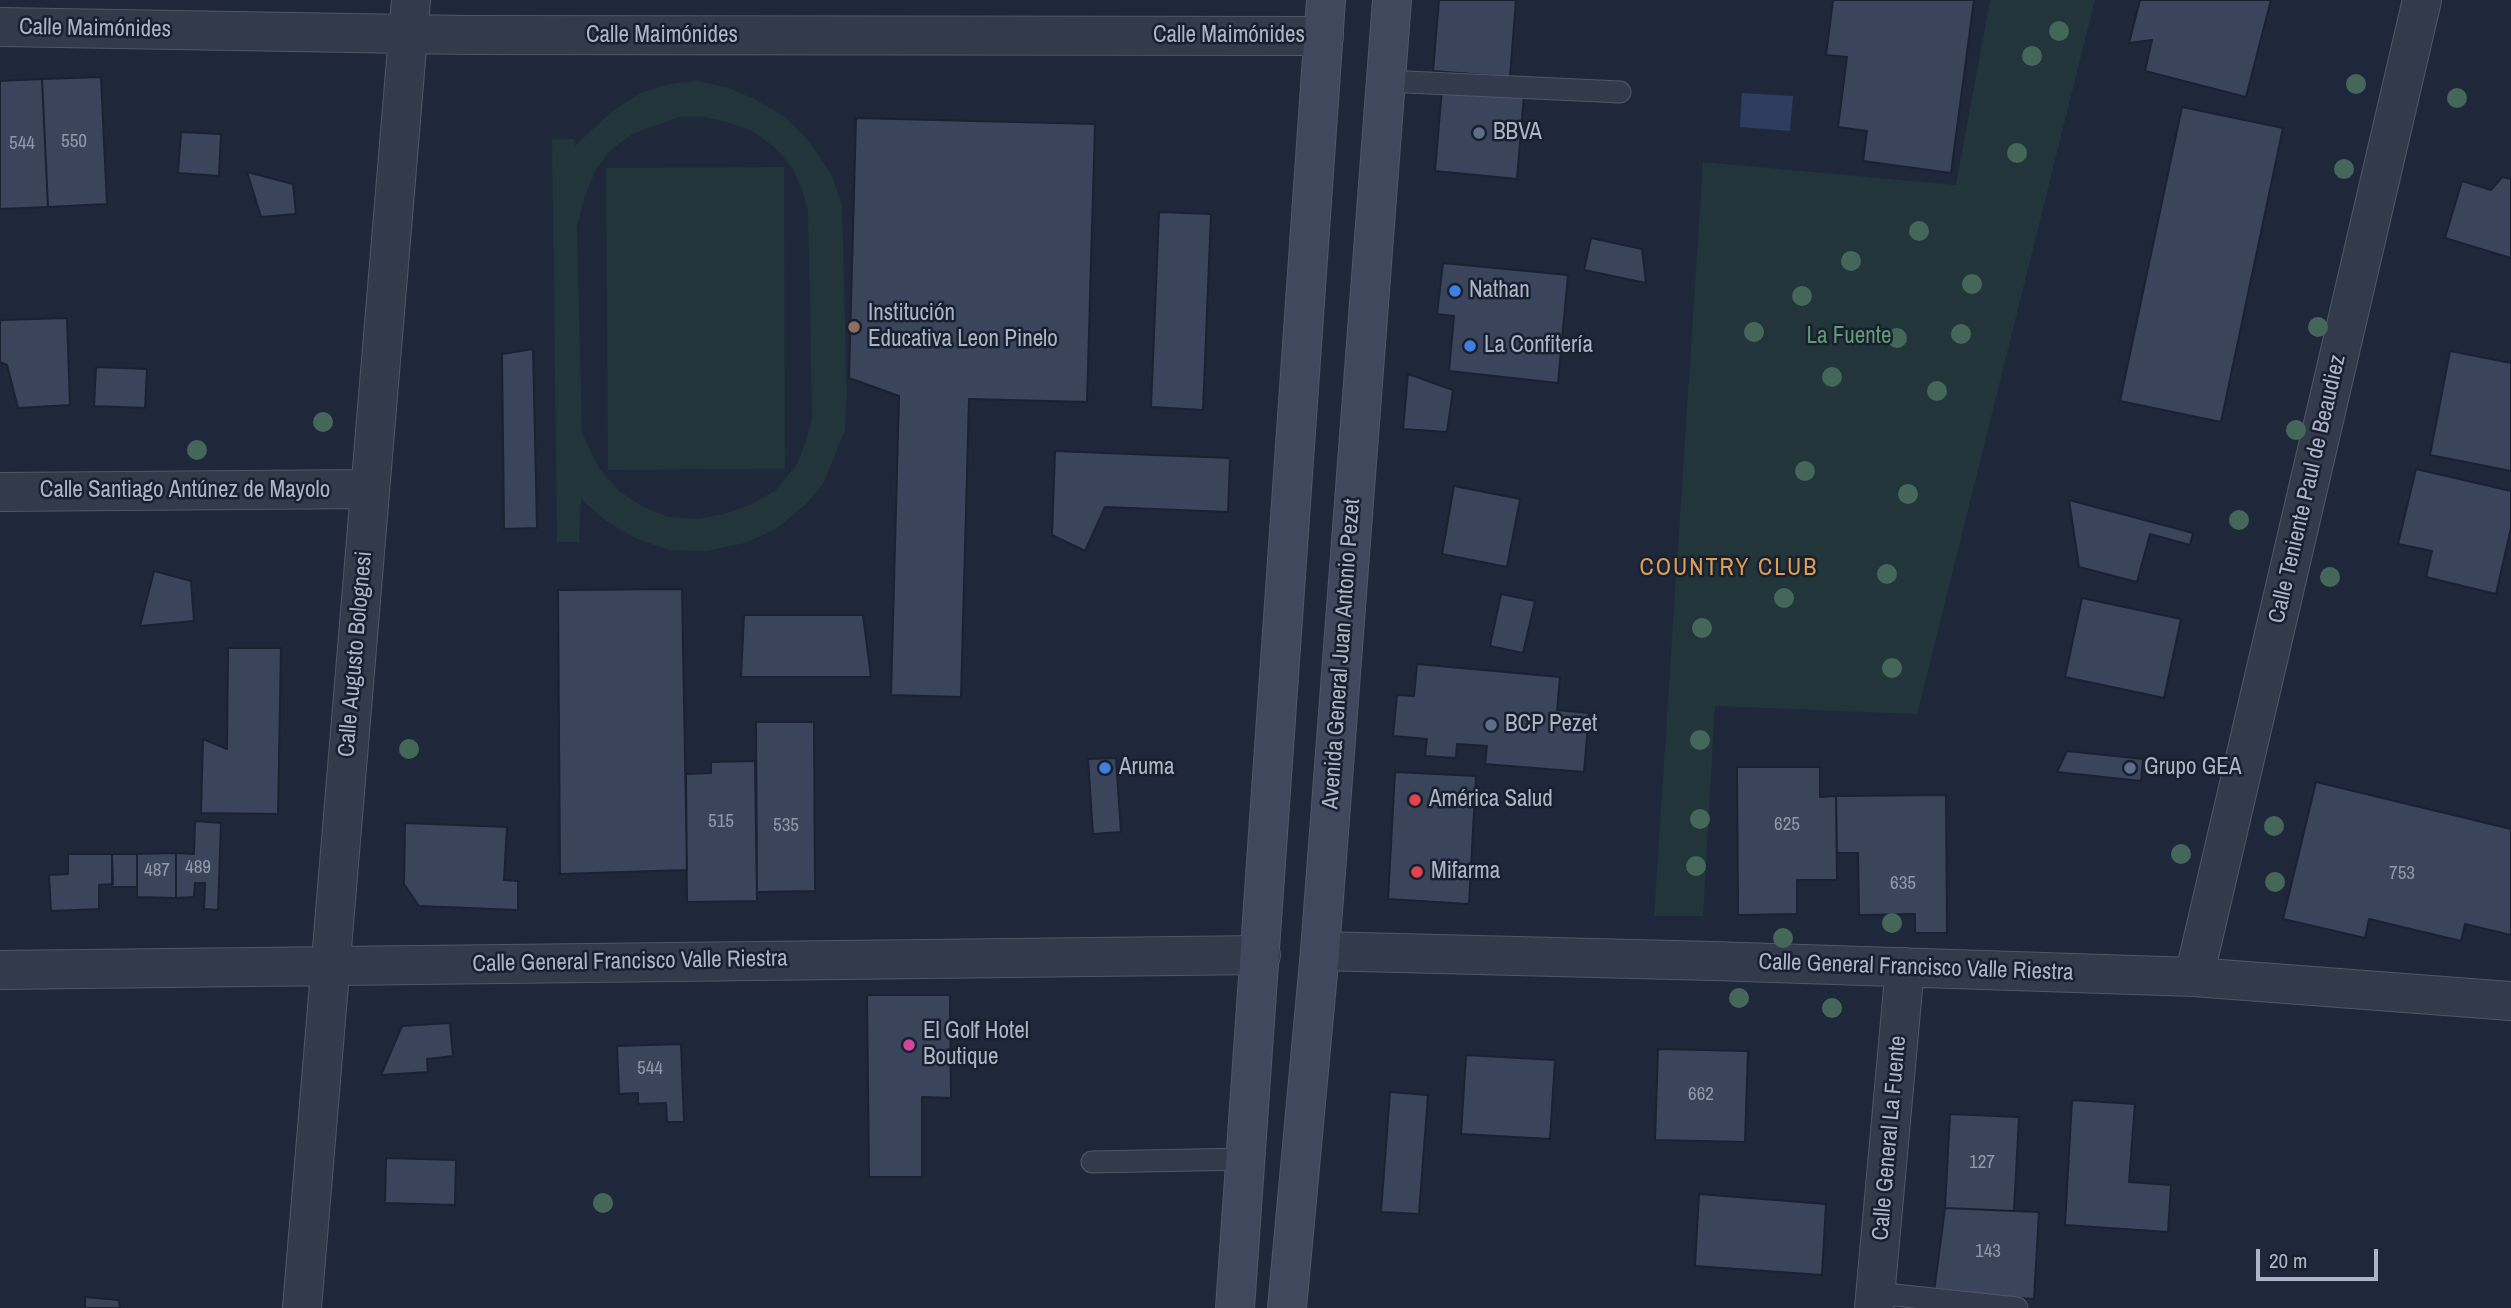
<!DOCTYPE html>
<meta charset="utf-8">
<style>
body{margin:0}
#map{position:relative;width:2511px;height:1308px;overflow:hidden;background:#1f283a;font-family:"Archivo Narrow",sans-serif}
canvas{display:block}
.scale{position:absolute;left:2256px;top:1249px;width:122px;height:32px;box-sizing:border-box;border:4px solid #adb4c7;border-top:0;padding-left:9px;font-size:21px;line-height:24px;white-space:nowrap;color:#adb4c7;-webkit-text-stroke:5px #181f2f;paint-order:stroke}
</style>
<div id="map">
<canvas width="2511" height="1308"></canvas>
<div class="scale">20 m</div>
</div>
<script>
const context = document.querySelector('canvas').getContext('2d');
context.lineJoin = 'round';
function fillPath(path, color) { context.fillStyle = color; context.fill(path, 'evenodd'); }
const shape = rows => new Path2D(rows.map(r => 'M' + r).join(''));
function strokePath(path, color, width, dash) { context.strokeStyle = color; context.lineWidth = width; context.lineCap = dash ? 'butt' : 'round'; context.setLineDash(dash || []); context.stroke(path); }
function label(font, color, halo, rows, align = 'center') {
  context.font = font + ' "Archivo Narrow",sans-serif'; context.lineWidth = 5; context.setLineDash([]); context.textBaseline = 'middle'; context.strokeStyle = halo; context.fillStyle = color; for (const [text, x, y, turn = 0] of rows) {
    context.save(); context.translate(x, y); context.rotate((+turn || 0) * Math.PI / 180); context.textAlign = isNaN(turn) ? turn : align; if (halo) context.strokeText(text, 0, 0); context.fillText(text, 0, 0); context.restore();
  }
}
fillPath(shape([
 [1990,0,2095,0,1917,714,1715,706,1703,916,1654,916,1703,162,1956,185],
 [697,81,729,88,756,100,785,117,809,141,832,176,842,206,847,397,845,430,823,484,805,505,776,529,745,543,706,551,669,550,635,538,606,521,581,499,579,542,557,542,552,139,574,139,575,146,611,112,640,93,669,84],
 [679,117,704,117,730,123,754,132,774,147,791,166,801,186,808,210,812,417,807,439,797,464,776,490,750,505,724,514,697,519,669,517,643,507,619,491,599,468,582,433,577,227,585,196,596,169,611,150,632,134],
 [784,167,785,469,608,470,606,168]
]), '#21353b');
fillPath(shape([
 [1742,93,1793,96,1790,131,1740,127]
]), '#2e3c5f');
const building = shape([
 [1439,0,1516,0,1510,77,1433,71,1439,0],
 [1833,0,1974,0,1951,173,1863,161,1867,131,1838,127,1847,57,1826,55,1833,0],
 [2140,0,2271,0,2246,97,2145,71,2152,40,2129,43,2140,0],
 [101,77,107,204,48,207,42,79,101,77],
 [42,79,48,207,0,209,0,81,42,79],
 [1442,88,1524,95,1517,179,1435,171,1442,88],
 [2182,107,2283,128,2221,422,2120,401,2182,107],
 [856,118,1095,124,1087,402,969,399,961,697,891,695,899,396,849,378,856,118],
 [181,132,221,134,219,176,178,173,181,132],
 [247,172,293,184,296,214,261,217,247,172],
 [2502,177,2511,179,2511,258,2445,238,2462,181,2491,190,2502,177],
 [1159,212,1211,214,1203,410,1151,407,1159,212],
 [1591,238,1642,249,1646,283,1584,270,1591,238],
 [1443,263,1568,275,1558,383,1449,371,1454,316,1437,314,1443,263],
 [67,318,70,405,18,408,7,365,0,362,0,320,67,318],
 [533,349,537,528,504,529,502,354,533,349],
 [2450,351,2511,363,2511,471,2430,455,2450,351],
 [96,367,147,369,145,408,94,406,96,367],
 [1408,374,1453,390,1447,432,1403,429,1408,374],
 [1055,451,1230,458,1228,512,1105,507,1085,551,1052,535,1055,451],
 [2416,469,2511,491,2511,528,2496,594,2426,577,2432,551,2398,544,2416,469],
 [1454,486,1520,499,1507,567,1442,554,1454,486],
 [2069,500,2193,533,2190,545,2150,534,2137,582,2079,567,2069,500],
 [154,571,191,581,194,621,140,626,154,571],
 [682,589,687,870,560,874,558,590,682,589],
 [1501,594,1535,601,1523,653,1490,646,1501,594],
 [2082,598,2181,619,2164,698,2065,677,2082,598],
 [744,615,863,615,871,677,741,677,744,615],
 [228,648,281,648,278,814,201,813,203,739,227,749,228,648],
 [1417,664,1560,677,1557,710,1589,713,1584,772,1485,764,1487,746,1457,744,1456,758,1425,756,1427,739,1393,736,1397,695,1414,696,1417,664],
 [756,722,814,722,815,891,757,892,756,722],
 [2067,751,2143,759,2141,781,2057,772,2067,751],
 [1116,758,1121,832,1093,834,1088,759,1116,758],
 [755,761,757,901,687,902,686,774,711,773,711,762,755,761],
 [1737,767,1820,767,1820,797,1836,796,1837,880,1797,880,1797,914,1738,915,1737,767],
 [1395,772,1476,776,1469,904,1388,899,1395,772],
 [2316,782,2511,829,2511,935,2465,924,2461,941,2369,919,2365,938,2283,919,2316,782],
 [1946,795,1947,933,1915,933,1915,914,1859,915,1858,853,1837,853,1836,796,1946,795],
 [195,821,221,823,218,910,204,909,205,883,195,883,194,897,176,898,176,853,194,854,195,821],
 [405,823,507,827,504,880,518,881,518,910,419,906,404,884,405,823],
 [176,853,176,898,137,897,137,854,176,853],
 [68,854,112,854,113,884,99,885,99,909,51,911,49,875,68,874,68,854],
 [112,854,137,854,137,887,112,887,112,854],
 [867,995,950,995,951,1098,922,1097,922,1177,869,1177,867,995],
 [450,1023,453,1056,427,1059,428,1072,381,1075,402,1026,450,1023],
 [681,1044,684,1122,667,1122,666,1103,638,1104,638,1093,619,1094,617,1046,681,1044],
 [1658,1049,1748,1051,1745,1142,1655,1140,1658,1049],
 [1466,1055,1555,1060,1550,1139,1461,1134,1466,1055],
 [1390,1092,1428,1095,1419,1214,1381,1212,1390,1092],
 [2072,1100,2135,1104,2129,1182,2171,1185,2168,1232,2065,1225,2072,1100],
 [1950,1114,2019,1117,2014,1211,1945,1208,1950,1114],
 [386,1158,456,1160,455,1205,385,1203,386,1158],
 [1699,1194,1826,1204,1822,1275,1695,1266,1699,1194],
 [1945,1208,2039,1212,2034,1299,1934,1292,1945,1208],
 [85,1297,119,1300,120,1308,85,1308,85,1297]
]);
fillPath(building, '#3a455b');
strokePath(building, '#1a2131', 2);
const lane = shape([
 [1386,81,1620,92],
 [1092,1162,1246,1159],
 [1876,1293,2017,1308]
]);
const street = shape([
 [0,27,468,35,1324,36],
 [0,492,370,489],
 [1320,951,1713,961,2194,977,2511,1001],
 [0,970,1261,955],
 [2194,977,2422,0],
 [302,1308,411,0],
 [1874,1308,1905,967]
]);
const secondary = shape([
 [1235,1308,1326,0],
 [1287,1308,1320,951,1392,0]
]);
strokePath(lane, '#505768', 23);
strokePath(street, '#505768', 40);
strokePath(secondary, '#505768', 40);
strokePath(lane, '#333a4b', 21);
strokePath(street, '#333a4b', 38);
strokePath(secondary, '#40485e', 38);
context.fillStyle = '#44675a';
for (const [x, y] of [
 [2059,31],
 [2032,56],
 [2356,84],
 [2457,98],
 [2017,153],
 [2344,169],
 [1919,231],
 [1851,261],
 [1972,284],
 [1802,296],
 [2318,327],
 [1754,332],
 [1961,334],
 [1897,338],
 [1832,377],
 [1937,391],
 [323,422],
 [2296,430],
 [197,450],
 [1805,471],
 [1908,494],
 [2239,520],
 [1887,574],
 [2330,577],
 [1784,598],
 [1702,628],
 [1892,668],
 [1700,740],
 [409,749],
 [1700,819],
 [2274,826],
 [2181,854],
 [1696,866],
 [2275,882],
 [1892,923],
 [1783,938],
 [1739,998],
 [1832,1008],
 [603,1203]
]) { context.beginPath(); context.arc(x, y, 10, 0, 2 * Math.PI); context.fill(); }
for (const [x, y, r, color] of [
 [1479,133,7,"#5c6f8a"],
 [1455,291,7,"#3f7fe0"],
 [854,327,7,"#8d6e63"],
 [1470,346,7,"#3f7fe0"],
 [1491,725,7,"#5c6f8a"],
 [1105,768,7,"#3f7fe0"],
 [2130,768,7,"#5c6f8a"],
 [1415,800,7,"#e0444e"],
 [1417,872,7,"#e0444e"],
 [909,1045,7,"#d1479c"]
]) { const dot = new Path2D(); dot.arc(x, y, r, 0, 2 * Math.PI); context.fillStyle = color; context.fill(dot); strokePath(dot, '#181f2f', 2.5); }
label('19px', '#9098ac', null, [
 ["550",74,142],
 ["544",22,144],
 ["515",721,822],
 ["625",1787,825],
 ["535",786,826],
 ["489",198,868],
 ["487",157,871],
 ["753",2402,874],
 ["635",1903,884],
 ["544",650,1069],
 ["662",1701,1095],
 ["127",1982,1163],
 ["143",1988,1252]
]);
label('23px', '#adb4c7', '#181f2f', [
 ["Calle Maimónides",95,29,1],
 ["Calle Maimónides",662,36],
 ["Calle Maimónides",1229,36],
 ["Calle Teniente Paul de Beaudiez",2308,489,-77],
 ["Calle Santiago Antúnez de Mayolo",185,491],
 ["Calle Augusto Bolognesi",356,654,-85],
 ["Avenida General Juan Antonio Pezet",1342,654,-86],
 ["Calle General Francisco Valle Riestra",630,962,-1],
 ["Calle General Francisco Valle Riestra",1916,968,2],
 ["Calle General La Fuente",1890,1138,-85]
]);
label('23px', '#adb4c7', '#181f2f', [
 ["BBVA",1493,133],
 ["Nathan",1469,291],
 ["Institución",868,314],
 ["Educativa Leon Pinelo",868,340],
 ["La Confitería",1484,346],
 ["BCP Pezet",1505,725],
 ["Aruma",1119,768],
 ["Grupo GEA",2144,768],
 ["América Salud",1429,800],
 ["Mifarma",1431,872],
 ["El Golf Hotel",923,1032],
 ["Boutique",923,1058]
], 'left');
label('23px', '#629a75', '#181f2f', [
 ["La Fuente",1849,337]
]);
context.letterSpacing = '2px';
label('24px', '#dd9e52', '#181f2f', [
 ["COUNTRY CLUB",1729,569]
]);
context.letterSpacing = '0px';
</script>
